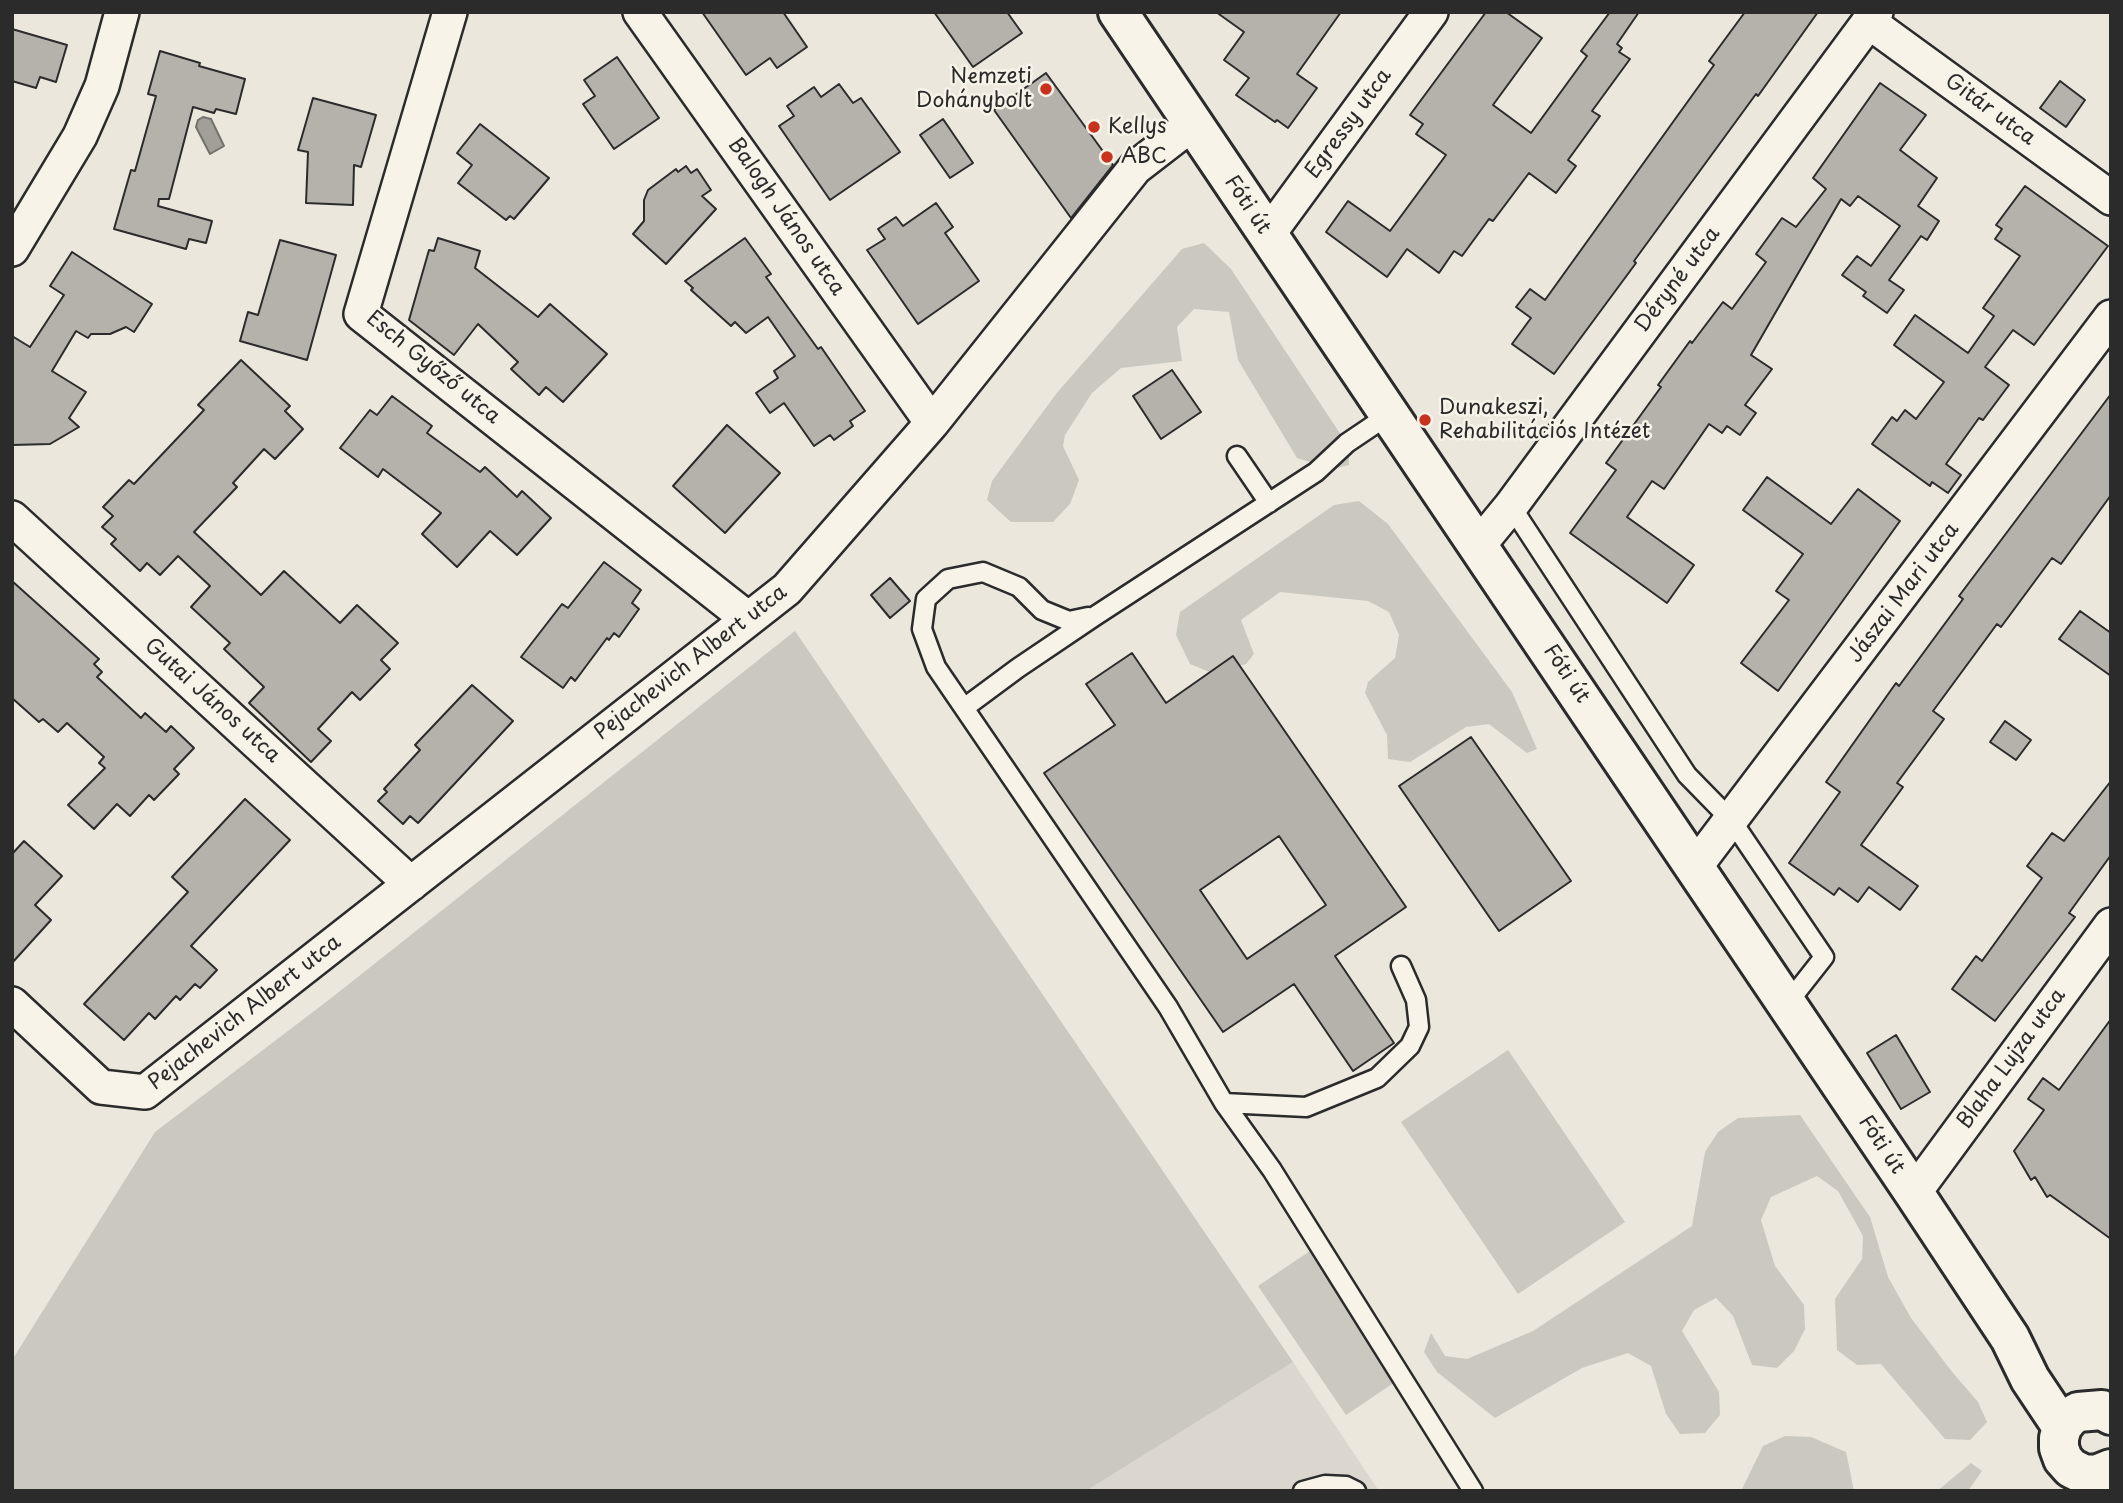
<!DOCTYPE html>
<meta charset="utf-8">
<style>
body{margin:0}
#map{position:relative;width:2123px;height:1503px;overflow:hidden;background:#ebe7dd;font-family:"Playpen Sans",sans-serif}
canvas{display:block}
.frame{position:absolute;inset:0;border:14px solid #2b2b2b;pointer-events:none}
</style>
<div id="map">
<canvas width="2123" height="1503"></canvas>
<div class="frame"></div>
</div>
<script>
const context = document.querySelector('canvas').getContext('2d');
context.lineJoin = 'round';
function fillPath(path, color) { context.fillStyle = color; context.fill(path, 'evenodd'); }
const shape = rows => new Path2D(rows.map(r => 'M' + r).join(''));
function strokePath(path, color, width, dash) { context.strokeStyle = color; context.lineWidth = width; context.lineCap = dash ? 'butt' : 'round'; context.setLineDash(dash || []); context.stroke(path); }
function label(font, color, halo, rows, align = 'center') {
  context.font = font + ' "Playpen Sans",sans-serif'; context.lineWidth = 5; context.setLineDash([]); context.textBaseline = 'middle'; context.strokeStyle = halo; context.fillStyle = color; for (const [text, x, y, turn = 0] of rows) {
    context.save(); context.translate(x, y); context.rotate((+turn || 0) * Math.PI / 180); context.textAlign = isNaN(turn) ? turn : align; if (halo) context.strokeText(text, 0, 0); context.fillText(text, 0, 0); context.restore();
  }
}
fillPath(shape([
 [1293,1362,1379,1491,1086,1491]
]), '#dbd7ce');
fillPath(shape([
 [1204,243,1231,269,1349,447,1349,465,1332,469,1297,458,1238,360,1229,312,1194,309,1177,327,1182,361,1121,368,1092,393,1065,435,1063,446,1079,480,1070,504,1053,522,1011,522,987,500,992,481,1056,394,1182,249],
 [1359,501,1388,524,1512,692,1537,749,1527,753,1489,724,1466,727,1410,762,1388,759,1387,735,1365,693,1368,682,1395,658,1399,635,1389,612,1368,601,1280,592,1241,620,1254,654,1246,664,1212,673,1190,664,1176,635,1180,612,1334,505],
 [795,631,1293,1362,1086,1491,12,1491,12,1360,155,1132,330,999],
 [1508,1050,1625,1222,1518,1294,1401,1122],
 [1800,1115,1870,1217,1888,1277,1911,1318,1953,1373,1978,1402,1987,1422,1970,1440,1945,1439,1881,1364,1857,1365,1837,1350,1835,1299,1862,1259,1863,1236,1838,1191,1817,1176,1771,1197,1761,1220,1775,1266,1804,1305,1805,1329,1794,1351,1777,1368,1752,1365,1733,1316,1716,1298,1694,1310,1682,1331,1719,1392,1720,1415,1705,1433,1680,1434,1666,1414,1651,1366,1628,1353,1582,1368,1495,1418,1437,1372,1424,1352,1431,1333,1445,1356,1467,1359,1533,1331,1692,1226,1705,1152,1718,1132,1738,1118],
 [1310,1251,1398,1380,1346,1415,1258,1286],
 [1785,1436,1811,1437,1846,1452,1854,1491,1741,1491,1763,1446],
 [1971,1463,1982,1471,1968,1491,1937,1491]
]), '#cbc8bf');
const water = shape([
 [203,117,211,119,224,146,210,154,196,127,198,120,203,117]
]);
fillPath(water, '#a29f98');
strokePath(water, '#72716c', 2);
const building = shape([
 [702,12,783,12,807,47,777,68,770,58,746,75,702,12],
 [934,12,1007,12,1022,33,973,67,934,12],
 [1216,12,1341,12,1297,74,1317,88,1288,128,1277,120,1275,122,1236,95,1249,78,1224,60,1244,32,1216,12],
 [1486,12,1506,12,1542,38,1493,105,1531,133,1587,56,1581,51,1610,12,1639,12,1617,44,1622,48,1619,52,1630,59,1592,111,1600,116,1568,160,1576,166,1556,193,1529,173,1493,221,1489,219,1462,256,1454,251,1439,273,1407,249,1387,277,1326,232,1348,201,1390,231,1446,155,1416,134,1423,124,1410,115,1486,12],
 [1745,12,1818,12,1758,96,1756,94,1634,261,1636,263,1554,374,1512,344,1531,318,1516,307,1530,289,1545,300,1714,65,1709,61,1745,12],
 [12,29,67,45,56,82,40,77,36,88,12,81,12,29],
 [160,51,200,63,199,66,245,79,236,114,216,109,214,113,193,107,169,199,159,199,158,206,212,221,206,243,189,239,186,249,114,229,131,170,135,171,156,96,148,94,160,51],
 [617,57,659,118,614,149,583,104,595,96,584,80,617,57],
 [1046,73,1113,165,1071,218,994,110,1046,73],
 [2060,81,2085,100,2066,127,2040,108,2060,81],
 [1880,83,1926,115,1900,150,1937,178,1918,206,1939,221,1927,240,1921,236,1889,280,1904,290,1887,313,1863,296,1866,292,1842,275,1857,256,1871,266,1900,226,1858,196,1850,206,1841,199,1751,355,1772,369,1745,405,1756,413,1740,435,1727,426,1722,433,1709,424,1664,489,1652,481,1627,517,1694,565,1667,603,1570,533,1616,470,1606,463,1661,387,1658,385,1690,341,1692,343,1723,302,1732,309,1766,262,1756,254,1782,218,1796,227,1826,189,1813,178,1880,83],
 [839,84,853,103,861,98,900,152,830,200,779,126,794,116,787,106,814,87,821,97,839,84],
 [313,98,376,115,361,167,354,165,353,205,306,203,308,152,298,150,313,98],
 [943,119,973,163,950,178,920,135,943,119],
 [480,124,549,178,514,219,510,216,506,220,458,183,472,165,457,153,480,124],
 [686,166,691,173,697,169,711,190,702,196,716,209,666,264,633,234,644,221,644,200,648,190,676,169,678,172,686,166],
 [2025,186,2108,246,2034,345,2013,330,1985,367,2009,385,1983,420,1979,418,1946,464,1961,475,1948,493,1932,482,1930,486,1872,444,1892,417,1897,421,1905,410,1916,419,1944,382,1894,345,1915,315,1968,353,1994,316,1983,308,2020,256,1995,239,2002,229,1996,225,2025,186],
 [936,203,953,227,945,233,979,281,918,324,867,250,885,239,878,229,896,217,903,226,936,203],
 [438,238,480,251,475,268,538,317,550,304,607,354,563,402,546,387,539,395,511,369,518,362,478,324,454,355,409,320,429,250,434,251,438,238],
 [745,238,771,274,766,277,818,349,821,347,865,411,850,421,853,426,834,440,830,435,814,446,784,403,770,413,756,393,778,378,774,371,795,356,768,317,746,333,735,322,731,326,691,290,693,288,685,281,745,238],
 [280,240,336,255,307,360,240,341,248,312,258,315,280,240],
 [72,252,152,304,134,332,126,327,110,334,91,334,88,338,76,331,52,371,86,392,69,418,79,427,50,444,12,445,12,336,30,347,64,295,50,286,72,252],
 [241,360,290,406,285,411,303,429,275,459,264,449,233,483,237,487,194,532,261,595,284,571,340,623,357,605,398,643,381,660,390,669,360,700,352,692,318,729,331,741,311,762,249,703,264,687,224,649,230,643,191,607,210,586,178,556,160,575,147,563,140,571,111,544,116,539,102,527,113,516,103,507,129,480,134,484,204,410,198,405,241,360],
 [1172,370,1201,412,1161,439,1133,396,1172,370],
 [2111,394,2111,495,2061,564,2052,558,2001,627,1997,624,1933,711,1944,719,1897,783,1903,787,1861,845,1918,886,1900,910,1869,887,1858,902,1839,888,1834,895,1789,863,1840,792,1826,782,1896,683,1899,686,1963,599,1959,596,2111,394],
 [392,396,432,426,427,433,480,472,485,467,517,497,522,491,551,518,517,555,490,531,457,567,422,534,441,513,383,469,378,477,340,448,370,410,377,415,392,396],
 [727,425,780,473,725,533,673,486,727,425],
 [1767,477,1831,524,1858,489,1900,521,1778,691,1741,663,1789,600,1776,591,1803,554,1743,510,1767,477],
 [604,562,641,590,632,603,639,609,619,637,614,633,609,640,607,638,575,681,571,677,563,688,521,657,562,604,568,608,604,562],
 [890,578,910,601,890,618,871,595,890,578],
 [12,581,99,659,94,664,102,672,97,677,141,718,145,713,166,732,171,726,194,748,174,769,179,774,154,800,149,795,130,816,117,804,94,829,68,805,105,768,99,763,104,757,67,723,58,732,43,719,39,722,12,698,12,581],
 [2080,611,2111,633,2111,676,2059,639,2080,611],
 [1132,653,1166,703,1233,656,1406,907,1335,956,1394,1043,1353,1071,1294,984,1223,1032,1044,773,1115,725,1086,684,1132,653],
 [1279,836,1326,905,1247,959,1200,890,1279,836],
 [472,685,513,721,418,823,410,816,403,824,378,801,387,792,384,789,420,750,415,745,472,685],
 [2005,721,2031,740,2016,760,1990,742,2005,721],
 [1471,737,1571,881,1499,931,1399,786,1471,737],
 [2111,781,2111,855,2069,913,2075,917,1995,1021,1952,989,1976,956,1982,961,2042,878,2027,866,2052,833,2064,841,2111,781],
 [245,799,290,840,191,946,217,970,200,988,195,984,180,1000,176,996,155,1019,149,1013,124,1040,84,1004,188,892,172,877,245,799],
 [24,841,62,876,35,905,51,920,12,963,12,854,24,841],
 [2111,1019,2111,1239,2050,1195,2047,1197,2035,1177,2031,1180,2014,1151,2044,1110,2028,1099,2043,1078,2059,1090,2111,1019],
 [1896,1035,1930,1092,1901,1109,1867,1053,1896,1035]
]);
fillPath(building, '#b5b2ab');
strokePath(building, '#2b2b2b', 2);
const lane = shape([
 [1390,414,1347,443,1316,472,1095,616,1018,668,964,708,1168,1007,1224,1103,1306,1107,1377,1078,1410,1046,1419,1027,1416,1000,1401,966],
 [1237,456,1269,503],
 [1511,506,1687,775,1732,821,1824,957,1787,1004],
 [964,708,936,667,922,629,926,599,948,579,983,572,1019,587,1042,610,1069,621,1088,617],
 [1224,1103,1272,1170,1473,1491],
 [1303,1491,1325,1485,1346,1486,1356,1491]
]);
const street = shape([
 [450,12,361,314,748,619],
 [640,12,932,423],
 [1869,22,2111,198],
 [1267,236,1431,12],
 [12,249,80,136,102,86,122,12],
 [12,518,411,884],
 [1478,546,1511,506,1876,12],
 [1695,867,2111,317],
 [12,1004,101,1087,145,1092,787,589,932,423,1135,168,1192,124],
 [1914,1193,2111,925]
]);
const secondary = shape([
 [1118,12,1914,1193,2010,1338,2030,1379,2062,1427],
 [2111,1415,2102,1410,2078,1412,2069,1418,2062,1427,2059,1438,2059,1448,2063,1459,2071,1468,2083,1474,2096,1475,2111,1469]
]);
strokePath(lane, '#2b2b2b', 23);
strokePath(street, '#2b2b2b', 38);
strokePath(secondary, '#2b2b2b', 44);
strokePath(lane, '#f7f3e8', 18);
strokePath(street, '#f7f3e8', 33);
strokePath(secondary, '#f7f3e8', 38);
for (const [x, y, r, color] of [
 [1046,89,7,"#c8321e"],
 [1094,127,7,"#c8321e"],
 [1107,157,7,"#c8321e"],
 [1425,420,7,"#c8321e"]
]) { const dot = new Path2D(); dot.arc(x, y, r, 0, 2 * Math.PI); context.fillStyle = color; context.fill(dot); strokePath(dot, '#f7f3e8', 2.5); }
label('21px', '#2b2b2b', '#f7f3e8', [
 ["Nemzeti",1032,77,"right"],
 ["Dohánybolt",1032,101,"right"],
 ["Kellys",1108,127],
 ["ABC",1121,157],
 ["Dunakeszi,",1439,408],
 ["Rehabilitációs Intézet",1439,432]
], 'left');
label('21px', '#2b2b2b', '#f7f3e8', [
 ["Gitár utca",1990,110,36],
 ["Egressy utca",1349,124,-54],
 ["Fóti út",1247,205,56],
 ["Balogh János utca",786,217,55],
 ["Déryné utca",1678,280,-53],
 ["Esch Győző utca",433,368,39],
 ["Jászai Mari utca",1904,593,-53],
 ["Pejachevich Albert utca",691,663,-38],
 ["Fóti út",1566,674,56],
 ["Gutai János utca",212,701,42],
 ["Pejachevich Albert utca",245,1013,-38],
 ["Blaha Lujza utca",2012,1059,-54],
 ["Fóti út",1881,1145,56]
]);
</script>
